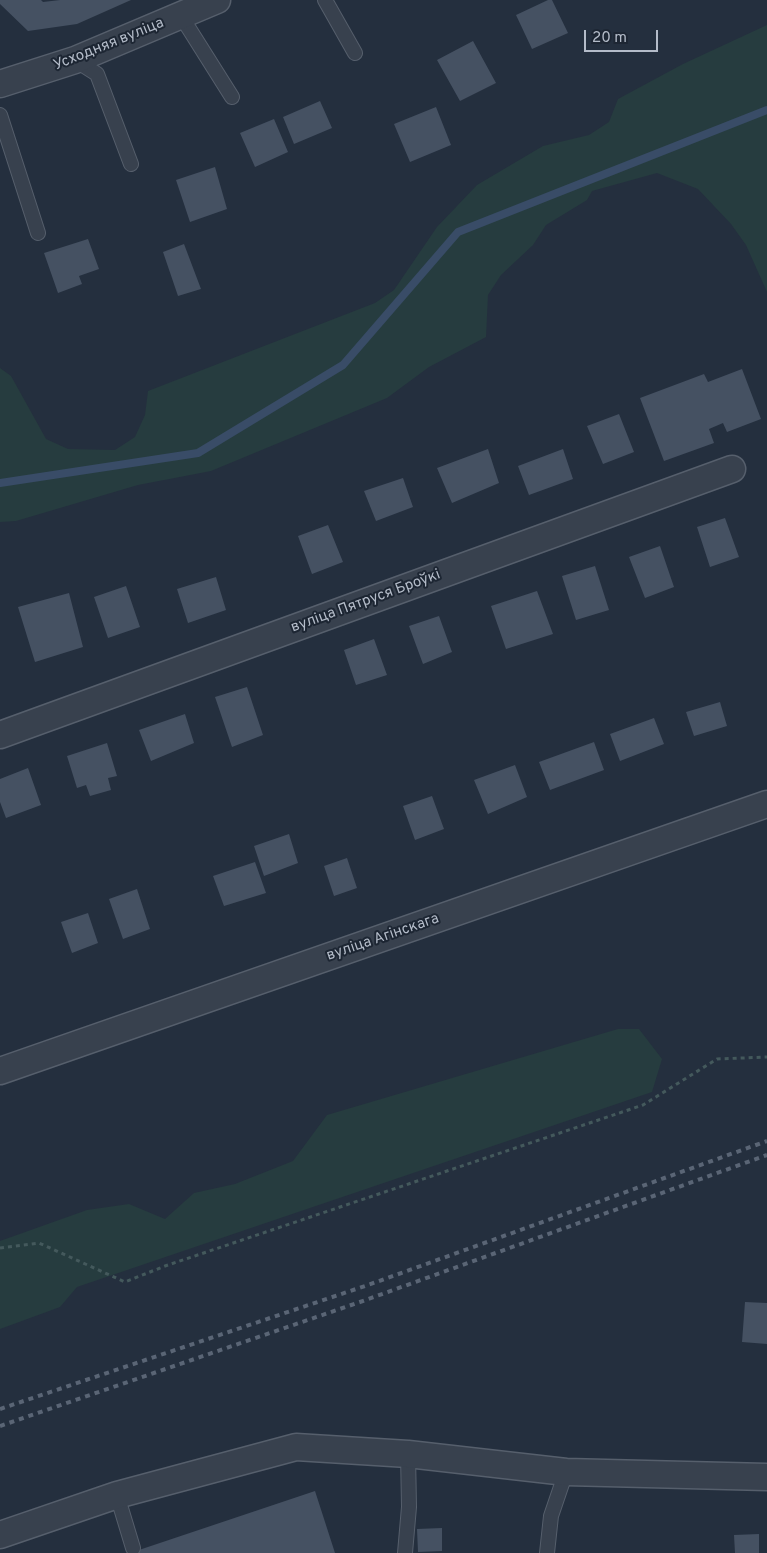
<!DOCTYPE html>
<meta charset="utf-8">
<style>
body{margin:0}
#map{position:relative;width:767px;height:1553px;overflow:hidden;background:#242f3e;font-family:Overpass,sans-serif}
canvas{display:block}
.scale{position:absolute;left:584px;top:30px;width:74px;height:22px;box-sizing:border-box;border:2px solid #b4bcc9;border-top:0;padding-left:6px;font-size:15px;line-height:18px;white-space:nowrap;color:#b4bcc9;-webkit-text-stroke:4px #1d2633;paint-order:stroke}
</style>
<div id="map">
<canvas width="767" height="1553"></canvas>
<div class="scale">20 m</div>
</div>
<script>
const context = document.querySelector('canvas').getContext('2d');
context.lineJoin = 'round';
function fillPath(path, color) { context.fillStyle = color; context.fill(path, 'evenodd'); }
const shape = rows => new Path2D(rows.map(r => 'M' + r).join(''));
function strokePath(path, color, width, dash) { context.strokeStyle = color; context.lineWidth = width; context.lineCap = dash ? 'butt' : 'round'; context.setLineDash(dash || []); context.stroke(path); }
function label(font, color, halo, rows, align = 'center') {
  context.font = font + ' Overpass,sans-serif'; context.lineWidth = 4; context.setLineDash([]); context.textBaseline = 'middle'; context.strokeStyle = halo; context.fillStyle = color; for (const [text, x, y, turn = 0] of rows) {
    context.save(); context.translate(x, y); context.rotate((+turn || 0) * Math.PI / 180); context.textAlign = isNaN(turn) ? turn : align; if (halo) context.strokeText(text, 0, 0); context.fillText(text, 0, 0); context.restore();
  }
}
fillPath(shape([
 [767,25,767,292,746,245,731,224,698,189,657,173,592,191,587,200,546,225,533,245,501,275,488,295,486,337,429,367,387,398,211,471,138,485,16,521,0,522,0,368,11,376,46,439,68,449,115,450,135,437,145,415,148,391,375,303,394,290,437,227,477,185,543,146,589,135,609,122,618,99,683,64],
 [618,1029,639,1029,662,1059,652,1092,77,1287,60,1307,0,1329,0,1241,87,1210,129,1204,165,1219,194,1193,235,1184,293,1161,327,1115]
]), '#263c3f');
strokePath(shape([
 [0,483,198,453,343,365,458,232,767,110]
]), '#394c67', 8);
fillPath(shape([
 [0,0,41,0,43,2,60,0,131,0,77,24,28,31,0,4],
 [548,0,552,0,568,33,532,49,516,15],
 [473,41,496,83,460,101,437,60],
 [320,101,332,128,294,144,283,117],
 [436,107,451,145,410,162,394,124],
 [274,119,288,152,255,167,240,133],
 [215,167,227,209,190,222,176,180],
 [88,239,99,269,79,276,82,284,58,293,44,253],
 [184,244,201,289,178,296,163,252],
 [742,369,761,419,727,432,723,423,709,429,714,443,664,461,640,398,704,374,708,382],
 [619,414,634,452,603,464,587,426],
 [488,449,499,483,452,503,437,468],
 [563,449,573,479,529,495,518,466],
 [403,478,413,507,376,521,364,491],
 [725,518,739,557,710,567,697,527],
 [328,525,343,562,312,574,298,536],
 [660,546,674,587,645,598,629,557],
 [595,566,609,610,576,620,562,576],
 [216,577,226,610,188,623,177,589],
 [126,586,140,627,108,638,94,597],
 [537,591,553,634,506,649,491,606],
 [69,593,83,647,35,662,18,607],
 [439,616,452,652,423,664,409,626],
 [374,639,387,675,356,685,344,650],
 [247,687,263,735,232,747,215,697],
 [720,702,727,726,694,736,686,712],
 [185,714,194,743,151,761,139,730],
 [654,718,664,744,620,761,610,734],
 [594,742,604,770,550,790,539,762],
 [107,743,117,776,108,778,111,790,90,796,86,785,77,788,67,756],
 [515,765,527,797,488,814,474,780],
 [28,768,41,805,6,818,0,802,0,779],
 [432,796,444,829,415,840,403,806],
 [289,834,298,863,264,876,254,846],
 [347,858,357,888,334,896,324,866],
 [255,862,266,893,224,906,213,876],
 [137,889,150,929,123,939,109,899],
 [88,913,98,943,72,953,61,922],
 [745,1302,767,1303,767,1344,742,1342],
 [315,1491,335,1553,130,1553],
 [442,1528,442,1551,418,1552,417,1529],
 [759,1534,759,1553,735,1553,734,1535]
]), '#455162');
const service = shape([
 [325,0,355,53],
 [181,16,232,97],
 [75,60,97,74,131,164],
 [0,115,38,233],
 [117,1495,133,1548],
 [405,1553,409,1507,408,1454],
 [547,1553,551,1516,566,1472]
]);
const minor = shape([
 [0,84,75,60,217,0],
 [0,735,732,469],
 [0,1071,767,804],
 [0,1535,117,1495,296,1447,408,1454,566,1472,767,1477]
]);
strokePath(service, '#565f6c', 16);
strokePath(minor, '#565f6c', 29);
strokePath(shape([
 [0,1248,39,1243,125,1282,165,1266,643,1105,717,1059,767,1057]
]), '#44595c', 3, [4, 4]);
strokePath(service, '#38414e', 14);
strokePath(minor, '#38414e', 26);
strokePath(shape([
 [0,1409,368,1285,767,1141],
 [0,1426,360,1302,767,1155]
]), '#5a6575', 4, [5, 5]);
label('15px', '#b4bcc9', '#1d2633', [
 ["Усходняя вуліца",109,45,-22],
 ["вуліца Пятруся Броўкі",366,602,-20],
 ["вуліца Агінскага",383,938,-19]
]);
</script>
